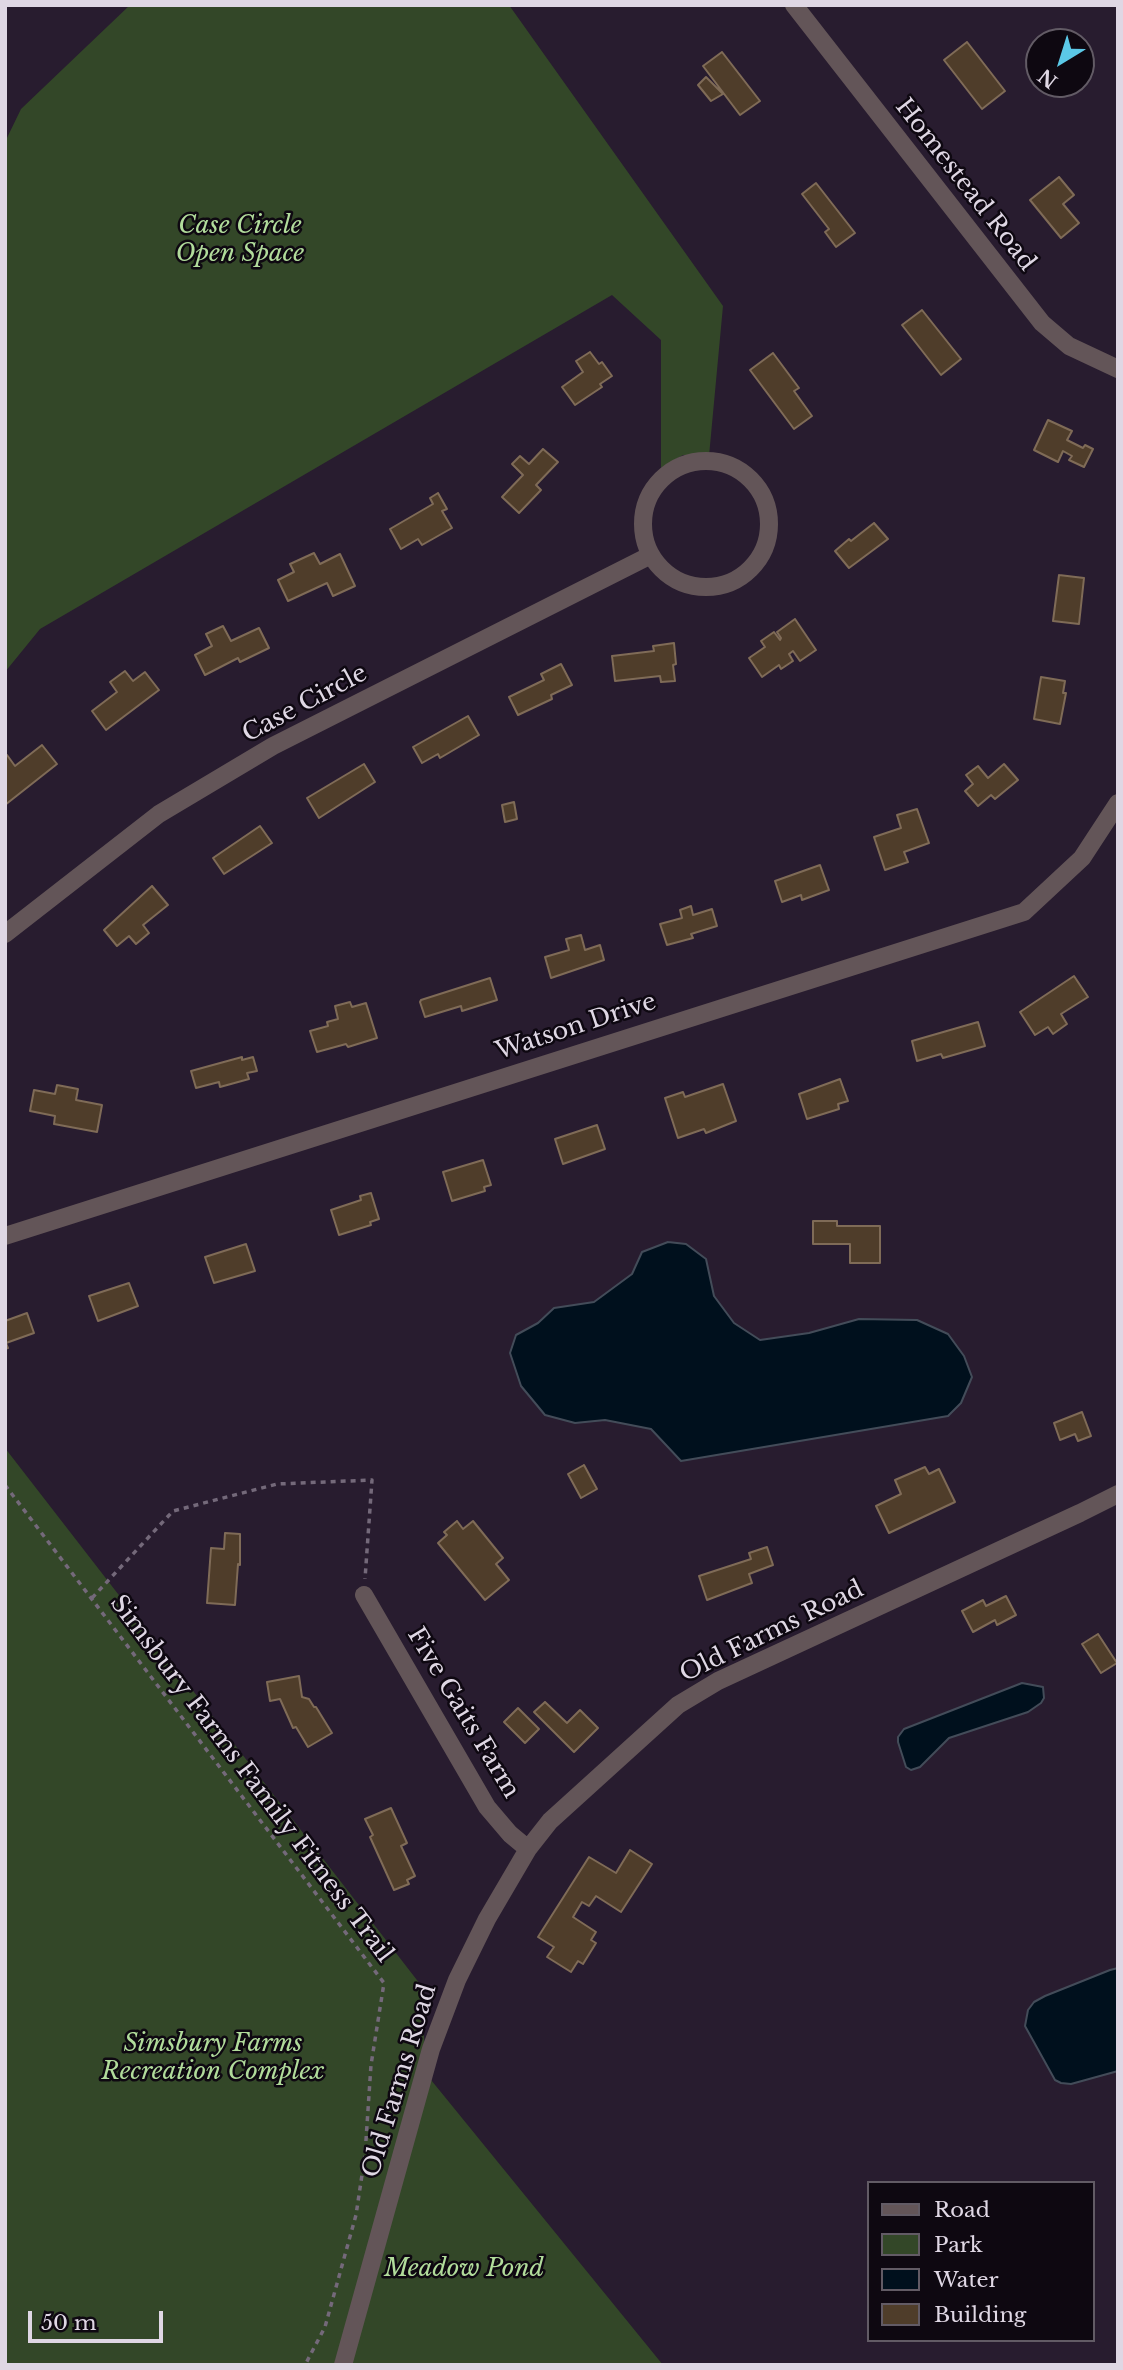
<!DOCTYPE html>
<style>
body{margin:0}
#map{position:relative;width:1123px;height:2370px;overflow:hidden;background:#281c2f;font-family:"Libre Baskerville",serif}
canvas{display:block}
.frame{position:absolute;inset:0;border:7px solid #dfd7e4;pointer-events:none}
.legend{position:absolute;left:867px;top:2181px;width:228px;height:161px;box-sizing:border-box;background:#0e0811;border:2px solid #625b65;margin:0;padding:9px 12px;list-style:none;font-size:21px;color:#dfd7e4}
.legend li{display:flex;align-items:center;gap:14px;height:35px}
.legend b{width:35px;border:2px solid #625b65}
.north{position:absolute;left:1025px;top:28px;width:70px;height:70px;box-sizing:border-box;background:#0e0811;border:2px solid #625b65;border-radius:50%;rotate:218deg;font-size:19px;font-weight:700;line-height:28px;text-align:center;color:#dfd7e4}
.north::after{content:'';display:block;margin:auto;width:24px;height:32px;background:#5bc8e7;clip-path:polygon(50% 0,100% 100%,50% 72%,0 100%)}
.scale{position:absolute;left:28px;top:2311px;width:135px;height:32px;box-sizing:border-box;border:4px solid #dfd7e4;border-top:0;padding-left:9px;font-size:21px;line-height:24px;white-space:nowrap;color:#dfd7e4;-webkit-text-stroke:5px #0e0811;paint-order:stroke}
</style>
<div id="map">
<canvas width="1123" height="2370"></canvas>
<div class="frame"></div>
<ul class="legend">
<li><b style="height:9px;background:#635558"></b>Road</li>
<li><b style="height:19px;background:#334728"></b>Park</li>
<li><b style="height:19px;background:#00101d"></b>Water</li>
<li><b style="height:19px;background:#4f3d2a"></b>Building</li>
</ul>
<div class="north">N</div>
<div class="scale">50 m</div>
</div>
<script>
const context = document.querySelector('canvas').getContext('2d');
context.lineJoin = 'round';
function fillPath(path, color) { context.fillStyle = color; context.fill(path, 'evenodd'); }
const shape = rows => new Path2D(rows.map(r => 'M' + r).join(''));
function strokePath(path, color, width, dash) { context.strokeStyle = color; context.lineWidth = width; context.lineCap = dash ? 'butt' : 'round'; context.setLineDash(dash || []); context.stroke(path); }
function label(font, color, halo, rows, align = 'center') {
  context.font = font + ' "Libre Baskerville",serif'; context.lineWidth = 5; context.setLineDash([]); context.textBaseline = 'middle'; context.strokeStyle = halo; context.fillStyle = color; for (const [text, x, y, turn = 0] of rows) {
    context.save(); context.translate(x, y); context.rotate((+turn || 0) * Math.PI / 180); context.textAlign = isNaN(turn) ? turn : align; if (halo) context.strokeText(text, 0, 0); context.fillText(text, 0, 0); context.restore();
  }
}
fillPath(shape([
 [130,5,509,5,723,306,709,456,683,455,661,468,661,340,612,295,40,629,5,672,5,142,21,109],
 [5,1448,420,1984,427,2075,663,2365,5,2365]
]), '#334728');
const water = shape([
 [668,1242,686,1244,706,1259,714,1296,734,1323,760,1340,809,1333,859,1319,917,1320,948,1334,964,1356,972,1377,961,1403,948,1416,681,1461,651,1429,605,1420,575,1423,545,1415,521,1386,510,1353,516,1335,538,1323,554,1308,594,1302,632,1274,642,1252,668,1242],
 [1022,1683,1043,1687,1044,1698,1041,1703,1028,1712,949,1738,920,1767,911,1770,906,1767,898,1742,898,1737,904,1729,1022,1683],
 [1118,1968,1118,2071,1071,2084,1061,2083,1055,2080,1025,2026,1028,2010,1034,2002,1045,1996,1110,1970,1118,1968]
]);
fillPath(water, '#00101d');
strokePath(water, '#434c59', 2);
const building = shape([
 [967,42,1005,91,982,109,944,60,967,42],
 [722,52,760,101,740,115,703,66,722,52],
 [706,77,723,94,711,101,698,85,706,77],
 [1059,177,1074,195,1063,204,1079,223,1061,238,1030,200,1059,177],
 [816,183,855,233,836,247,825,232,829,229,802,194,816,183],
 [922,310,961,359,941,375,902,325,922,310],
 [590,352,599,364,602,362,612,376,600,384,602,387,575,405,562,387,583,372,576,361,590,352],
 [773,353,799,388,794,391,812,416,794,429,750,370,773,353],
 [1048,420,1072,431,1067,440,1083,448,1085,445,1093,449,1084,467,1069,460,1072,456,1063,451,1058,462,1034,450,1048,420],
 [543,449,558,462,536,485,541,490,519,513,502,497,523,475,512,464,520,456,529,464,543,449],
 [438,493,447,509,442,511,452,528,422,545,418,539,401,549,390,529,433,504,430,498,438,493],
 [874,523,888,539,849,568,835,551,849,539,851,541,874,523],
 [314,553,320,564,340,554,355,586,333,596,327,583,288,601,278,580,294,572,290,564,314,553],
 [1059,575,1084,578,1079,624,1053,621,1059,575],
 [795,619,816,650,800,661,793,651,789,654,793,661,781,669,779,665,762,677,749,658,765,647,761,641,774,632,780,640,781,638,777,632,795,619],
 [223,626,231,641,259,628,269,648,240,662,238,658,205,675,195,655,212,646,206,634,223,626],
 [674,643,676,664,673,665,675,681,661,682,660,676,615,681,612,656,654,651,653,646,674,643],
 [561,664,572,685,551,695,552,699,518,715,509,697,544,680,541,674,561,664],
 [125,671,133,681,145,672,159,690,106,730,92,711,117,692,110,682,125,671],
 [1041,677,1065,681,1063,693,1066,693,1060,724,1034,719,1041,677],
 [468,716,479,735,440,758,438,754,422,763,413,747,468,716],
 [42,745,57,764,5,805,5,757,7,755,15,766,42,745],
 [364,764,375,782,319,818,307,798,364,764],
 [1004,764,1018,780,995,799,991,795,978,806,965,791,973,784,966,775,978,766,988,778,1004,764],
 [514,802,517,819,505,822,502,805,514,802],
 [917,809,929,843,904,852,908,862,885,870,874,837,901,828,897,815,917,809],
 [260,826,272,843,224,874,213,858,260,826],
 [820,865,829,890,802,900,801,895,782,902,775,881,820,865],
 [152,886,168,905,143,925,149,933,136,944,129,936,117,946,104,930,152,886],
 [691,906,693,915,712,909,717,926,691,934,693,938,667,945,660,924,682,918,680,910,691,906],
 [581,935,585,950,600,945,604,960,551,978,545,957,569,950,566,939,581,935],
 [1074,976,1088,997,1061,1014,1067,1024,1053,1034,1048,1027,1035,1035,1020,1012,1074,976],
 [490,978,497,1000,462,1011,461,1006,425,1017,420,1002,421,1000,490,978],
 [350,1002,352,1007,366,1003,377,1038,348,1047,346,1044,317,1052,310,1031,328,1026,327,1022,338,1019,335,1006,350,1002],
 [978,1022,985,1046,943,1058,941,1054,917,1061,912,1041,978,1022],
 [242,1057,242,1060,253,1057,257,1071,247,1073,249,1079,220,1087,219,1082,196,1088,191,1071,242,1057],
 [840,1079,848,1101,838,1104,839,1109,807,1119,799,1094,840,1079],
 [723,1084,736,1121,706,1133,704,1129,678,1138,665,1098,683,1092,685,1097,723,1084],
 [57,1085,78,1089,76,1100,102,1105,97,1132,54,1124,55,1116,30,1111,34,1090,55,1094,57,1085],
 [597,1125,605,1149,563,1164,555,1139,597,1125],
 [483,1160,491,1185,484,1187,485,1191,452,1201,443,1172,483,1160],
 [371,1193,379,1219,370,1222,371,1225,339,1235,331,1210,361,1200,360,1196,371,1193],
 [813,1221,837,1221,837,1226,880,1226,880,1263,850,1263,850,1244,813,1244,813,1221],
 [246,1244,255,1271,214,1283,205,1257,246,1244],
 [129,1283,138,1306,98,1321,89,1296,129,1283],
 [27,1313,34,1333,6,1343,8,1348,5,1349,5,1321,27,1313],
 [1082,1412,1091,1436,1078,1441,1075,1434,1060,1440,1054,1423,1082,1412],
 [584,1465,597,1489,581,1498,568,1474,584,1465],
 [925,1467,929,1474,939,1469,955,1502,889,1533,876,1506,901,1494,895,1480,925,1467],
 [457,1521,463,1529,473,1521,503,1558,496,1564,509,1580,485,1600,438,1543,447,1535,444,1532,457,1521],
 [225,1533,240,1534,240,1565,238,1564,235,1605,207,1603,211,1548,224,1549,225,1533],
 [767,1547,773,1565,749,1574,752,1583,707,1600,699,1576,751,1559,749,1553,767,1547],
 [1006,1596,1016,1615,997,1625,995,1620,973,1632,962,1611,983,1600,986,1606,1006,1596],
 [1098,1634,1117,1663,1101,1673,1082,1644,1098,1634],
 [299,1676,302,1697,309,1699,314,1707,316,1707,332,1733,308,1747,296,1727,293,1728,280,1699,270,1701,267,1682,299,1676],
 [545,1702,567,1723,580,1710,598,1728,574,1752,534,1712,545,1702],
 [518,1708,539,1729,525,1743,504,1722,518,1708],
 [391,1808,407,1843,401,1846,415,1876,407,1880,409,1884,394,1890,370,1837,373,1835,365,1819,391,1808],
 [630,1850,652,1864,621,1912,596,1896,589,1906,582,1902,573,1917,596,1932,591,1940,596,1943,583,1964,578,1961,571,1972,547,1957,554,1947,538,1937,589,1857,616,1873,630,1850]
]);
fillPath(building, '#4f3d2a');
strokePath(building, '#7f6b57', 2);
strokePath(shape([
 [5,1485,384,1983,371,2065,365,2155,356,2215,325,2327,305,2365],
 [92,1598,173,1511,277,1484,372,1480,365,1579]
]), '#74697a', 3.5, [5, 5]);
strokePath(shape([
 [794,5,1042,323,1069,346,1118,369],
 '643 524a63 63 0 1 1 126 0a63 63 0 1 1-126 0Z',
 [5,934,159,814,273,746,651,555],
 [5,1236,1024,912,1082,858,1118,803],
 [364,1595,487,1807,510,1834,528,1849],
 [343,2365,431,2049,457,1980,487,1919,528,1849,550,1821,678,1705,718,1681,1080,1513,1118,1494]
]), '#635558', 18);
label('24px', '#dfd7e4', '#0e0811', [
 ["Homestead Road",965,185,52],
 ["Case Circle",305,704,-28],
 ["Watson Drive",576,1027,-18],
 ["Old Farms Road",772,1632,-26],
 ["Five Gaits Farm",463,1713,59],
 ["Simsbury Farms Family Fitness Trail",251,1779,53],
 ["Old Farms Road",400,2081,-73]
]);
label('italic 24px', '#b1dc9b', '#0e0811', [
 ["Case Circle",240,226],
 ["Open Space",240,254],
 ["Simsbury Farms",213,2044],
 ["Recreation Complex",213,2072],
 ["Meadow Pond",464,2269]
]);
</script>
